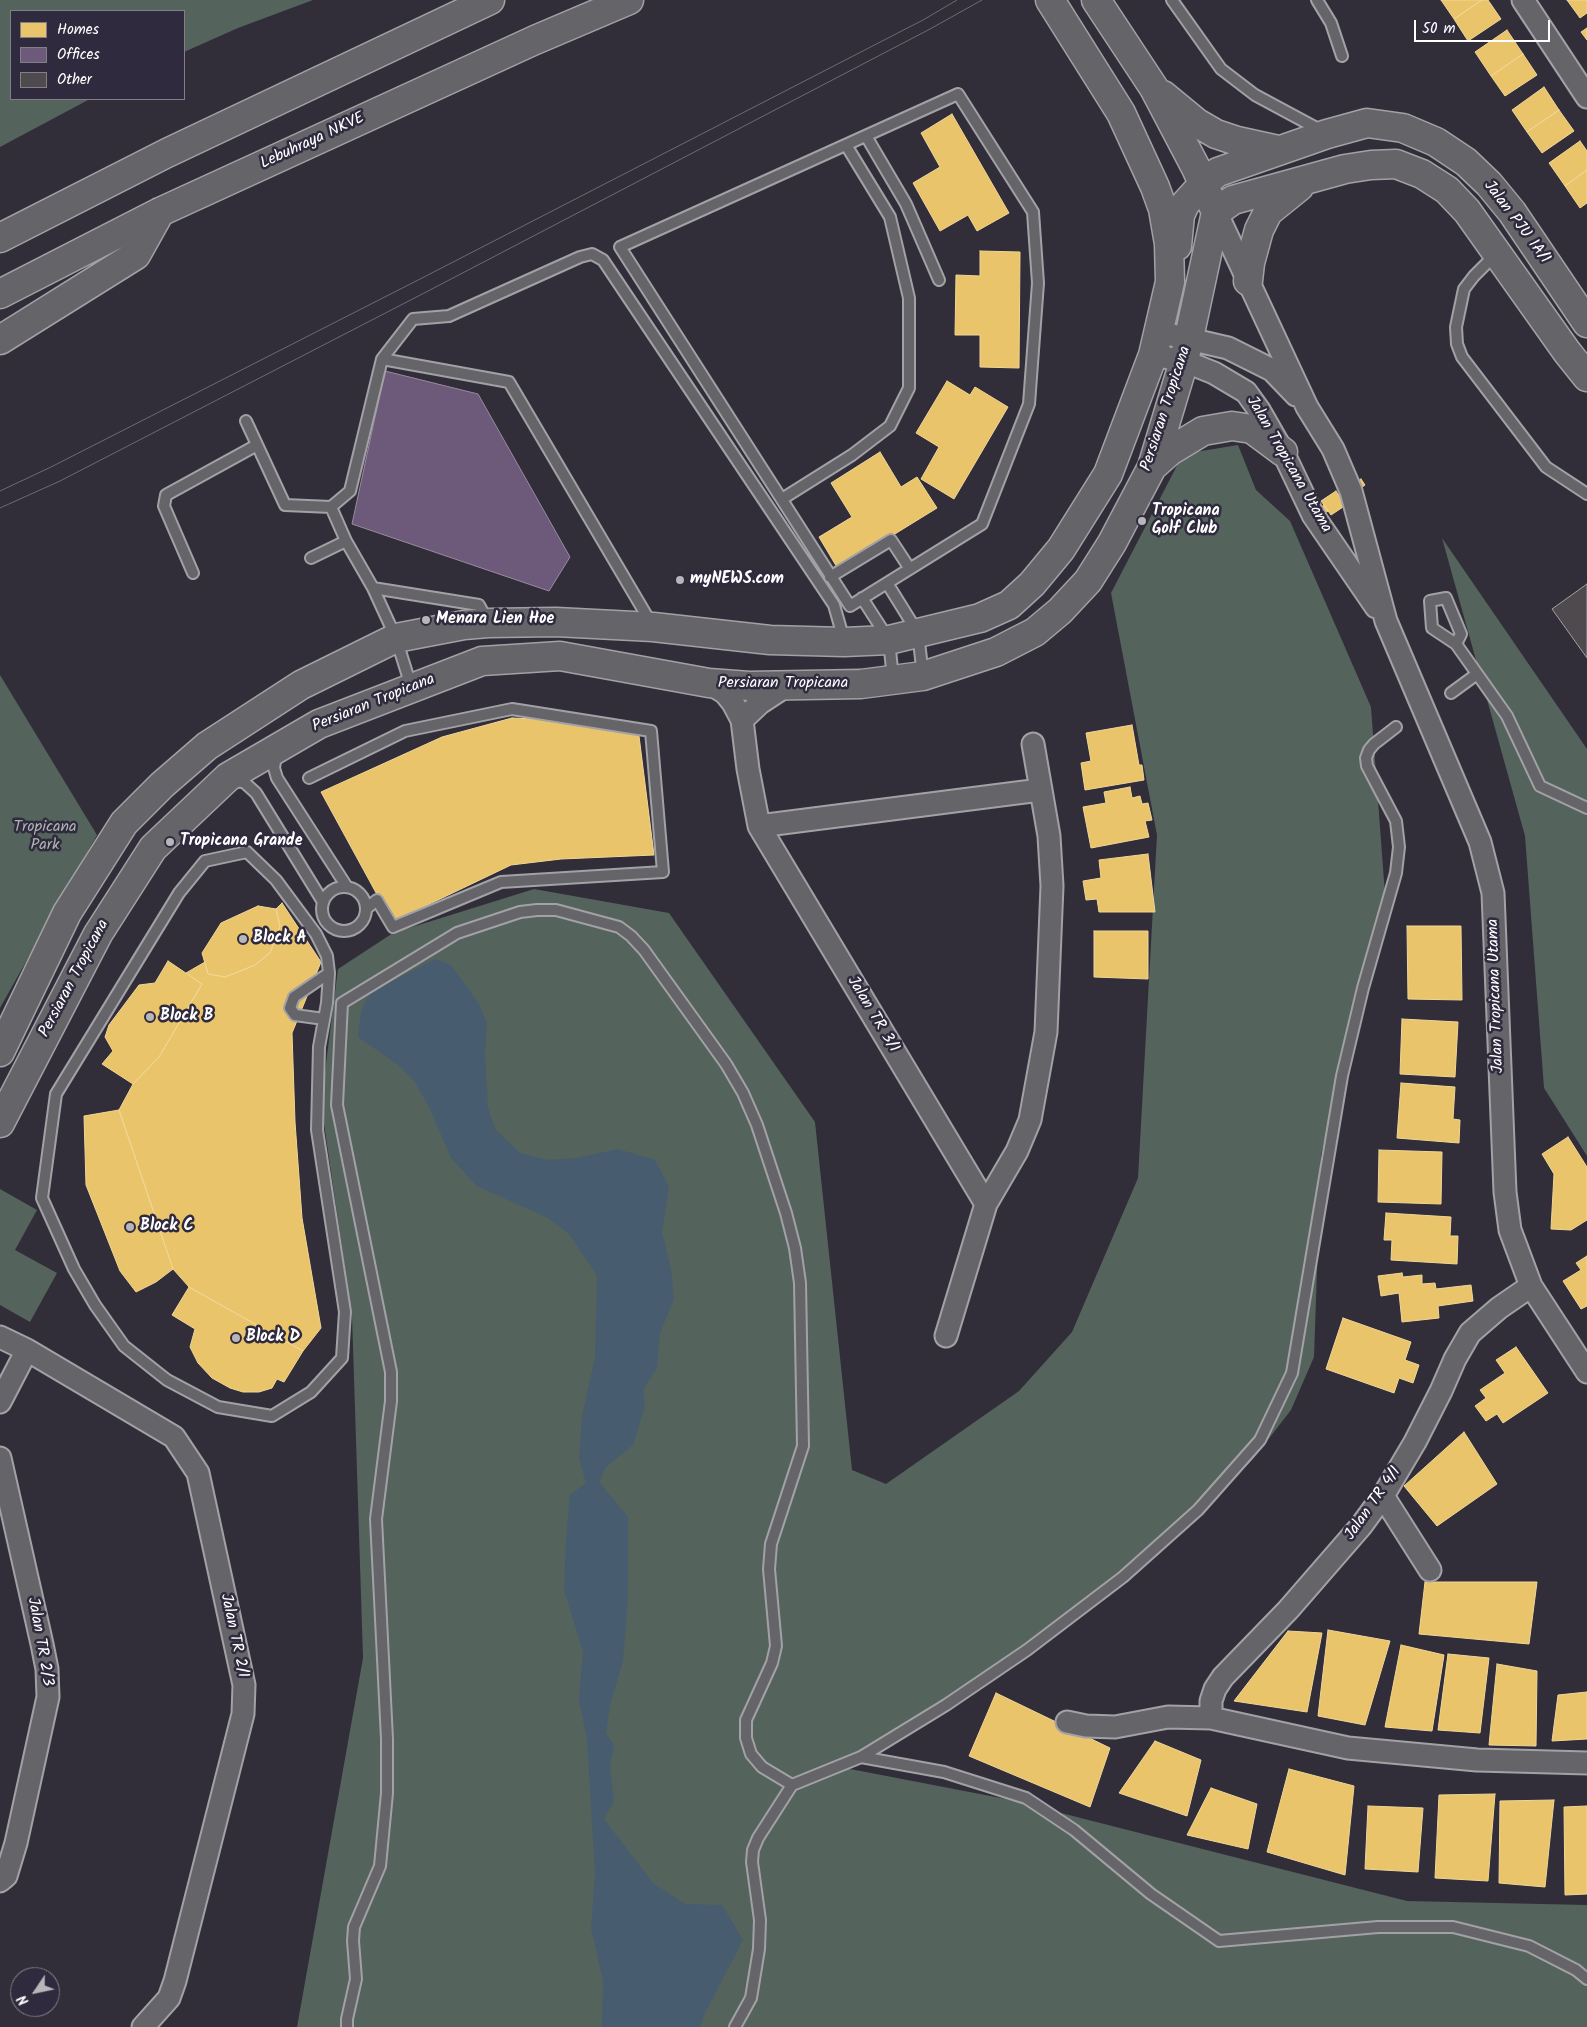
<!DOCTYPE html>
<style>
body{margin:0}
#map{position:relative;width:1587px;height:2027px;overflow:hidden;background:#312e39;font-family:Kalam,sans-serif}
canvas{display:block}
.legend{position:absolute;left:10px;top:10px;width:175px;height:90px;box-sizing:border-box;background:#2f2a3d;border:1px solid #827f8b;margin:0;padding:6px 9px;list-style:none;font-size:15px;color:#fff}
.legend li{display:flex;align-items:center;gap:10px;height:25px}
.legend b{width:25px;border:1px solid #827f8b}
.north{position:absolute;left:10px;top:1967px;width:50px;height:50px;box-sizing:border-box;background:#2f2a3d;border:1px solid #827f8b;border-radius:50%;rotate:236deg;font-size:14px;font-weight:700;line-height:20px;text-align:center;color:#fff}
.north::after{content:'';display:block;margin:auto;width:18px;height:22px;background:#b7b6ba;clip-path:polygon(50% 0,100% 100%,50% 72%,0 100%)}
.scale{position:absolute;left:1414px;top:20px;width:136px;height:22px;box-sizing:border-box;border:2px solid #fff;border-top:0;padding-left:6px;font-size:15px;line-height:18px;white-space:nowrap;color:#fff;-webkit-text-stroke:4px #2f2a3d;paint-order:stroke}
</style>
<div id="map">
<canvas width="1587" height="2027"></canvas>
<ul class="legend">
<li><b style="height:14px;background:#e9c46a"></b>Homes</li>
<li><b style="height:14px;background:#6d597a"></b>Offices</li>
<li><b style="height:14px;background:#4f4a4e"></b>Other</li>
</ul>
<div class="north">N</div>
<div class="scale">50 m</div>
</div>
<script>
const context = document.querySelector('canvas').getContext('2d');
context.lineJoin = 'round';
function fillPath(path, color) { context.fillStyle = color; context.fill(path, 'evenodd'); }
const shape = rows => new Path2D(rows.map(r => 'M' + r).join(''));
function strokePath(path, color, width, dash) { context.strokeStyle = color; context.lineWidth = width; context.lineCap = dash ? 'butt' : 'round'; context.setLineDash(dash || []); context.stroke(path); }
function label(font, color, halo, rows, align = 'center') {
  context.font = font + ' Kalam,sans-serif'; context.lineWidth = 5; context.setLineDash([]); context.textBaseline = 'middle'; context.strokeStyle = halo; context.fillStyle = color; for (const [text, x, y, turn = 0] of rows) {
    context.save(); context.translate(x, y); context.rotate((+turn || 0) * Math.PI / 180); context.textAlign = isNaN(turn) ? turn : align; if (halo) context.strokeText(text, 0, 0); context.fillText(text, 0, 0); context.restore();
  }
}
fillPath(shape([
 [0,0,313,0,238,28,184,52,184,11,11,11,11,99,90,99,0,147],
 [1238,445,1256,490,1290,521,1371,707,1385,894,1321,1155,1314,1357,1291,1410,1253,1459,1158,1555,845,1768,1006,1799,1407,1901,1587,1905,1587,2027,297,2027,363,1658,352,1316,321,1103,338,969,393,933,534,889,669,913,815,1122,852,1470,886,1484,1019,1391,1072,1332,1138,1178,1157,835,1111,593,1183,454],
 [1442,538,1587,749,1587,1156,1544,1088,1525,836],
 [0,675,97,835,0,1008],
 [0,1189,37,1210,15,1250,57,1273,30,1322,0,1305]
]), '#54635c');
fillPath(shape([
 [435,959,451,965,479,1004,487,1023,485,1055,488,1107,495,1129,520,1153,548,1160,576,1158,618,1149,655,1160,669,1187,662,1232,671,1269,674,1299,660,1333,657,1368,643,1390,645,1406,633,1445,606,1467,599,1482,628,1517,628,1596,623,1661,610,1705,606,1733,614,1745,610,1766,614,1801,604,1819,653,1883,685,1904,722,1905,743,1940,705,2013,700,2027,602,2027,603,1981,591,1928,595,1873,587,1739,579,1700,583,1652,564,1590,566,1538,570,1495,586,1483,579,1458,582,1417,595,1357,597,1276,569,1234,548,1218,477,1186,451,1158,430,1109,415,1082,397,1064,358,1037,361,1011,370,993]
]), '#485c6f');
const homes = shape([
 [1441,0,1482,0,1454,19,1441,0],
 [1482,0,1488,0,1501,19,1468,41,1454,19,1482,0],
 [1567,0,1587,0,1587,13,1580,18,1567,0],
 [1587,28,1587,40,1581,32,1587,28],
 [1507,30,1523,54,1491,76,1475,52,1507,30],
 [1523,54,1537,75,1505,96,1491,76,1523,54],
 [1544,87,1559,110,1527,132,1512,110,1544,87],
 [1559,110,1574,131,1542,153,1527,132,1559,110],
 [952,114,1009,213,977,231,968,215,940,231,913,183,940,167,921,133,952,114],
 [1580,141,1587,151,1587,170,1565,186,1549,163,1580,141],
 [1587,170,1587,203,1580,208,1565,186,1587,170],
 [980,251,1020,252,1019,368,980,367,980,335,955,335,956,275,980,276,980,251],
 [947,381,970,395,975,387,1008,407,954,499,921,479,939,447,916,433,947,381],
 [880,452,901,487,917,477,937,508,838,569,819,537,852,517,831,483,880,452],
 [1361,479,1365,485,1361,488,1356,482,1361,479],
 [1336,491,1346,505,1331,515,1321,501,1336,491],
 [1324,505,1328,511,1311,523,1307,517,1324,505],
 [512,718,560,720,639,736,654,855,561,859,511,865,392,922,321,792,442,737,512,718],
 [1132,725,1139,765,1142,765,1144,780,1085,790,1081,763,1091,761,1086,733,1132,725],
 [1130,787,1132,798,1140,796,1142,804,1148,803,1152,820,1145,821,1149,837,1091,848,1083,807,1106,803,1104,792,1130,787],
 [1148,854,1155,912,1099,912,1097,899,1086,900,1083,881,1101,878,1099,860,1148,854],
 [282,903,321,962,292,1033,295,1122,302,1218,321,1328,303,1351,189,1287,173,1269,119,1110,133,1084,159,1057,202,984,186,973,205,962,208,974,225,977,255,965,270,953,280,926,276,909,282,903],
 [258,906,276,909,280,926,270,953,255,965,225,977,208,974,202,953,221,923,258,906],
 [1407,926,1461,926,1462,1000,1408,999,1407,926],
 [1094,931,1148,931,1148,979,1094,977,1094,931],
 [168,961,202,984,159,1057,133,1084,102,1064,113,1051,105,1037,109,1025,139,985,155,983,168,961],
 [1402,1019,1458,1022,1455,1077,1400,1074,1402,1019],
 [1401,1083,1455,1087,1453,1119,1460,1120,1459,1143,1397,1138,1401,1083],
 [119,1110,173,1269,156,1282,136,1292,120,1271,86,1185,84,1116,119,1110],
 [1568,1137,1587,1167,1587,1220,1571,1230,1551,1229,1554,1174,1542,1154,1568,1137],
 [1379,1150,1442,1152,1441,1204,1378,1202,1379,1150],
 [1386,1213,1451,1217,1450,1236,1458,1236,1457,1264,1391,1260,1392,1240,1384,1240,1386,1213],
 [1587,1256,1587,1306,1581,1309,1563,1281,1581,1270,1576,1263,1587,1256],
 [1402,1273,1403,1277,1422,1275,1422,1284,1435,1283,1436,1289,1471,1285,1473,1301,1438,1306,1439,1318,1402,1322,1399,1293,1381,1296,1378,1276,1402,1273],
 [189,1287,303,1351,284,1382,277,1379,272,1388,259,1392,243,1392,230,1388,212,1378,198,1363,190,1347,195,1329,172,1315,189,1287],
 [1343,1318,1411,1342,1405,1360,1419,1365,1413,1383,1399,1378,1394,1393,1326,1369,1343,1318],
 [1516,1347,1548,1393,1503,1423,1497,1414,1486,1421,1475,1406,1486,1398,1480,1390,1505,1373,1496,1360,1516,1347],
 [1464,1432,1497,1484,1437,1526,1404,1486,1464,1432],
 [1425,1582,1537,1582,1529,1644,1419,1634,1425,1582],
 [1328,1630,1390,1641,1365,1725,1318,1716,1328,1630],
 [1288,1631,1322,1633,1307,1712,1234,1701,1288,1631],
 [1401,1645,1444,1655,1432,1731,1385,1727,1401,1645],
 [1448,1654,1489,1658,1480,1733,1438,1730,1448,1654],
 [1497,1664,1537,1671,1536,1746,1489,1745,1497,1664],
 [1587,1692,1587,1739,1552,1741,1558,1695,1587,1692],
 [996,1693,1110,1748,1090,1807,969,1756,996,1693],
 [1155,1741,1201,1760,1187,1816,1119,1793,1155,1741],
 [1289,1769,1354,1786,1345,1875,1267,1852,1289,1769],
 [1211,1788,1257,1804,1248,1849,1187,1835,1211,1788],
 [1495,1794,1488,1881,1435,1878,1439,1795,1495,1794],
 [1554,1800,1545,1887,1499,1883,1500,1801,1554,1800],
 [1368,1806,1423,1808,1418,1872,1365,1869,1368,1806],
 [1587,1806,1587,1894,1565,1895,1564,1807,1587,1806]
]);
fillPath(homes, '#e9c46a');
strokePath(homes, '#f0d697', 1);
const offices = shape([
 [385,371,478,394,570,557,549,591,352,524,385,371]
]);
fillPath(offices, '#6d597a');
strokePath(offices, '#998ba2', 1);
const building = shape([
 [1587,584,1587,658,1552,609,1587,584]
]);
fillPath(building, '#4f4a4e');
strokePath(building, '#a2a1a6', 1);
const service = shape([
 [1172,0,1221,69,1255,95,1322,131],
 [1317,0,1331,23,1342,56],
 [958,94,1033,212,1038,283,1029,404,982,524,850,606,620,247,958,94],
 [866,136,906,204,939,280],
 [1496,254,1474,276,1464,289,1456,327,1457,344,1462,357,1546,467,1587,494],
 [382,359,509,382,651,623],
 [246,421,285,505,331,507,346,541,373,588,396,638,411,686],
 [782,499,852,455,890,426,909,388,909,298,890,217,846,145],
 [331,507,350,491,382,359,413,319,449,316,580,257,592,254,603,260,834,605,844,640],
 [311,558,346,541],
 [193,573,164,506,166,495,257,445],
 [830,577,891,540,910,569],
 [887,583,918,633,923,676],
 [373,588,479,605,488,622],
 [862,598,889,640,893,679],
 [1456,644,1461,634,1446,598,1430,601,1432,628,1456,644,1507,716,1540,786,1587,808],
 [1451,693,1477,674],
 [276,755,274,768,277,778,347,887],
 [309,778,405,731,512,709,651,731,663,872,501,882,393,927,377,900,367,908],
 [232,779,245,783,256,793,323,902],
 [247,852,276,880,316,934,327,956,329,973,327,1003,319,1047,317,1130,345,1312,342,1358,311,1392,272,1416,218,1407,167,1380,124,1346,95,1305,74,1269,42,1198,56,1094,179,893,205,861,247,852],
 '322 909a22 22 0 1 1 44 0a22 22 0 1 1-44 0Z',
 [324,1019,295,1015,290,1008,294,997,329,973],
 [861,1757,944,1772,1026,1798,1074,1830,1151,1894,1219,1941,1378,1927,1453,1927,1529,1946,1576,1970,1587,1979],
 [347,2027,347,2019,356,1979,353,1941,354,1927,380,1866,387,1793,387,1739,376,1519,391,1401,391,1372,337,1105,342,1003,457,933,520,912,537,910,556,910,619,927,631,936,644,950,726,1064,743,1093,757,1125,786,1213,795,1248,800,1283,803,1446,771,1544,769,1569,776,1646,772,1663,746,1720,746,1738,751,1754,762,1767,792,1785,861,1757,946,1705,1027,1650,1123,1577,1198,1510,1260,1440,1292,1373,1342,1076,1363,988,1396,873,1399,847,1396,821,1367,766,1366,758,1369,750,1374,744,1396,727],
 [735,2027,751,1998,759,1949,760,1920,752,1862,753,1850,758,1838,792,1785]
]);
const minor = shape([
 [1523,0,1587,97],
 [1216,212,1307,407,1333,449,1351,491,1386,621,1480,842,1493,893,1505,1192,1510,1230,1531,1286,1587,1372],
 [1159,332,1228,348,1272,370,1296,395],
 [1153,355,1184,361,1214,373,1246,392,1259,410,1283,452,1313,515,1376,607],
 [709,683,725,693,733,703,742,720,748,769,759,826,986,1204],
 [742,720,760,703,789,684],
 [759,826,1040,790],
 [1531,1286,1499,1308,1470,1333,1455,1359,1441,1391,1415,1442,1383,1496,1361,1526,1288,1610,1223,1677,1215,1689,1211,1701,1211,1718,1348,1748,1477,1760,1587,1763],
 [946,1336,986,1204,1017,1151,1030,1120,1046,1032,1052,886,1049,836,1033,744],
 [0,1337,27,1350,174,1437,198,1473,244,1685,243,1714,175,1981,169,1998,143,2027],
 [0,1402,27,1350],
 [0,1458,42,1644,47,1669,48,1697,16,1843,6,1876,0,1881],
 [1383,1496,1430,1570],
 [1067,1722,1086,1726,1115,1727,1168,1717,1211,1718]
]);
const secondary = shape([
 [1163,95,1197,123,1216,134,1237,141,1278,150],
 [1216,212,1233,200,1345,169,1371,165,1396,164,1422,174,1447,190,1467,211,1567,352,1587,377],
 [1177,246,1180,215,1185,204,1203,184,1218,172,1327,134,1367,123,1403,128,1436,142,1466,162,1489,184,1512,212,1587,323],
 [1248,281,1250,263,1259,230,1268,212,1299,187],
 [1152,467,1170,451,1203,431,1232,426,1252,429,1283,452],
 [0,1052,67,913,124,823,162,785,207,746,301,685,396,638,464,625,488,623,556,622,653,627,770,640,844,642,889,640,980,618,1009,605,1032,584,1061,549,1108,474,1153,355,1170,282,1169,244,1163,209,1155,187,1121,113,1050,0],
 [0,1123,98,934,153,848,228,777,319,724,482,661,560,656,709,683,749,686,861,684,923,676,996,652,1035,632,1060,611,1088,581,1112,543,1152,467,1184,361,1216,212,1196,168,1154,88,1096,0]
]);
const motorway = shape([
 [0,238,167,153,490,0],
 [0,294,160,212,535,40,629,0],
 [0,340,136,255,160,212]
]);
strokePath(service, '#a2a1a6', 14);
strokePath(minor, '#a2a1a6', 25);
strokePath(secondary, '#a2a1a6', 31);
strokePath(motorway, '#a2a1a6', 31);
strokePath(service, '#656469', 10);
strokePath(minor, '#656469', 21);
strokePath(secondary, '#656469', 28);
strokePath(motorway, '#656469', 28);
strokePath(shape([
 [0,491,51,467,424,277,923,20,957,0],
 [0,508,60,481,430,290,930,29,982,0]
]), '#6d6b71', 1);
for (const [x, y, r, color] of [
 [1142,521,5,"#b7b6ba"],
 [680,580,5,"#b7b6ba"],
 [426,620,5,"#b7b6ba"],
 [170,842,5,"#b7b6ba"],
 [243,939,5,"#b7b6ba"],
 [150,1017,5,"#b7b6ba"],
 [130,1227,5,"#b7b6ba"],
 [236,1338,5,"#b7b6ba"]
]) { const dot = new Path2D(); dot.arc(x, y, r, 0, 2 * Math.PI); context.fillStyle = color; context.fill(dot); strokePath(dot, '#2f2a3d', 2); }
label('16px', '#fff', '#2f2a3d', [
 ["Lebuhraya NKVE",313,142,-25],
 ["Jalan PJU 1A/1",1516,223,53],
 ["Persiaran Tropicana",1167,409,-72],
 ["Jalan Tropicana Utama",1288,465,60],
 ["Persiaran Tropicana",783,684],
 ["Persiaran Tropicana",374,704,-22],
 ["Persiaran Tropicana",75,979,-62],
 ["Jalan Tropicana Utama",1497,996,-92],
 ["Jalan TR 3/1",872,1015,59],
 ["Jalan TR 4/1",1374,1504,-55],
 ["Jalan TR 2/1",233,1636,78],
 ["Jalan TR 2/3",39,1642,80]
]);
label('bold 16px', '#fff', '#2f2a3d', [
 ["Tropicana",1152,512],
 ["Golf Club",1152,530],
 ["myNEWS.com",690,580],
 ["Menara Lien Hoe",436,620],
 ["Tropicana Grande",180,842],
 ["Block A",253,939],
 ["Block B",160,1017],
 ["Block C",140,1227],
 ["Block D",246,1338]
], 'left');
label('16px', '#acb5b0', '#2f2a3d', [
 ["Tropicana",45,828],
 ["Park",45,846]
]);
</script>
